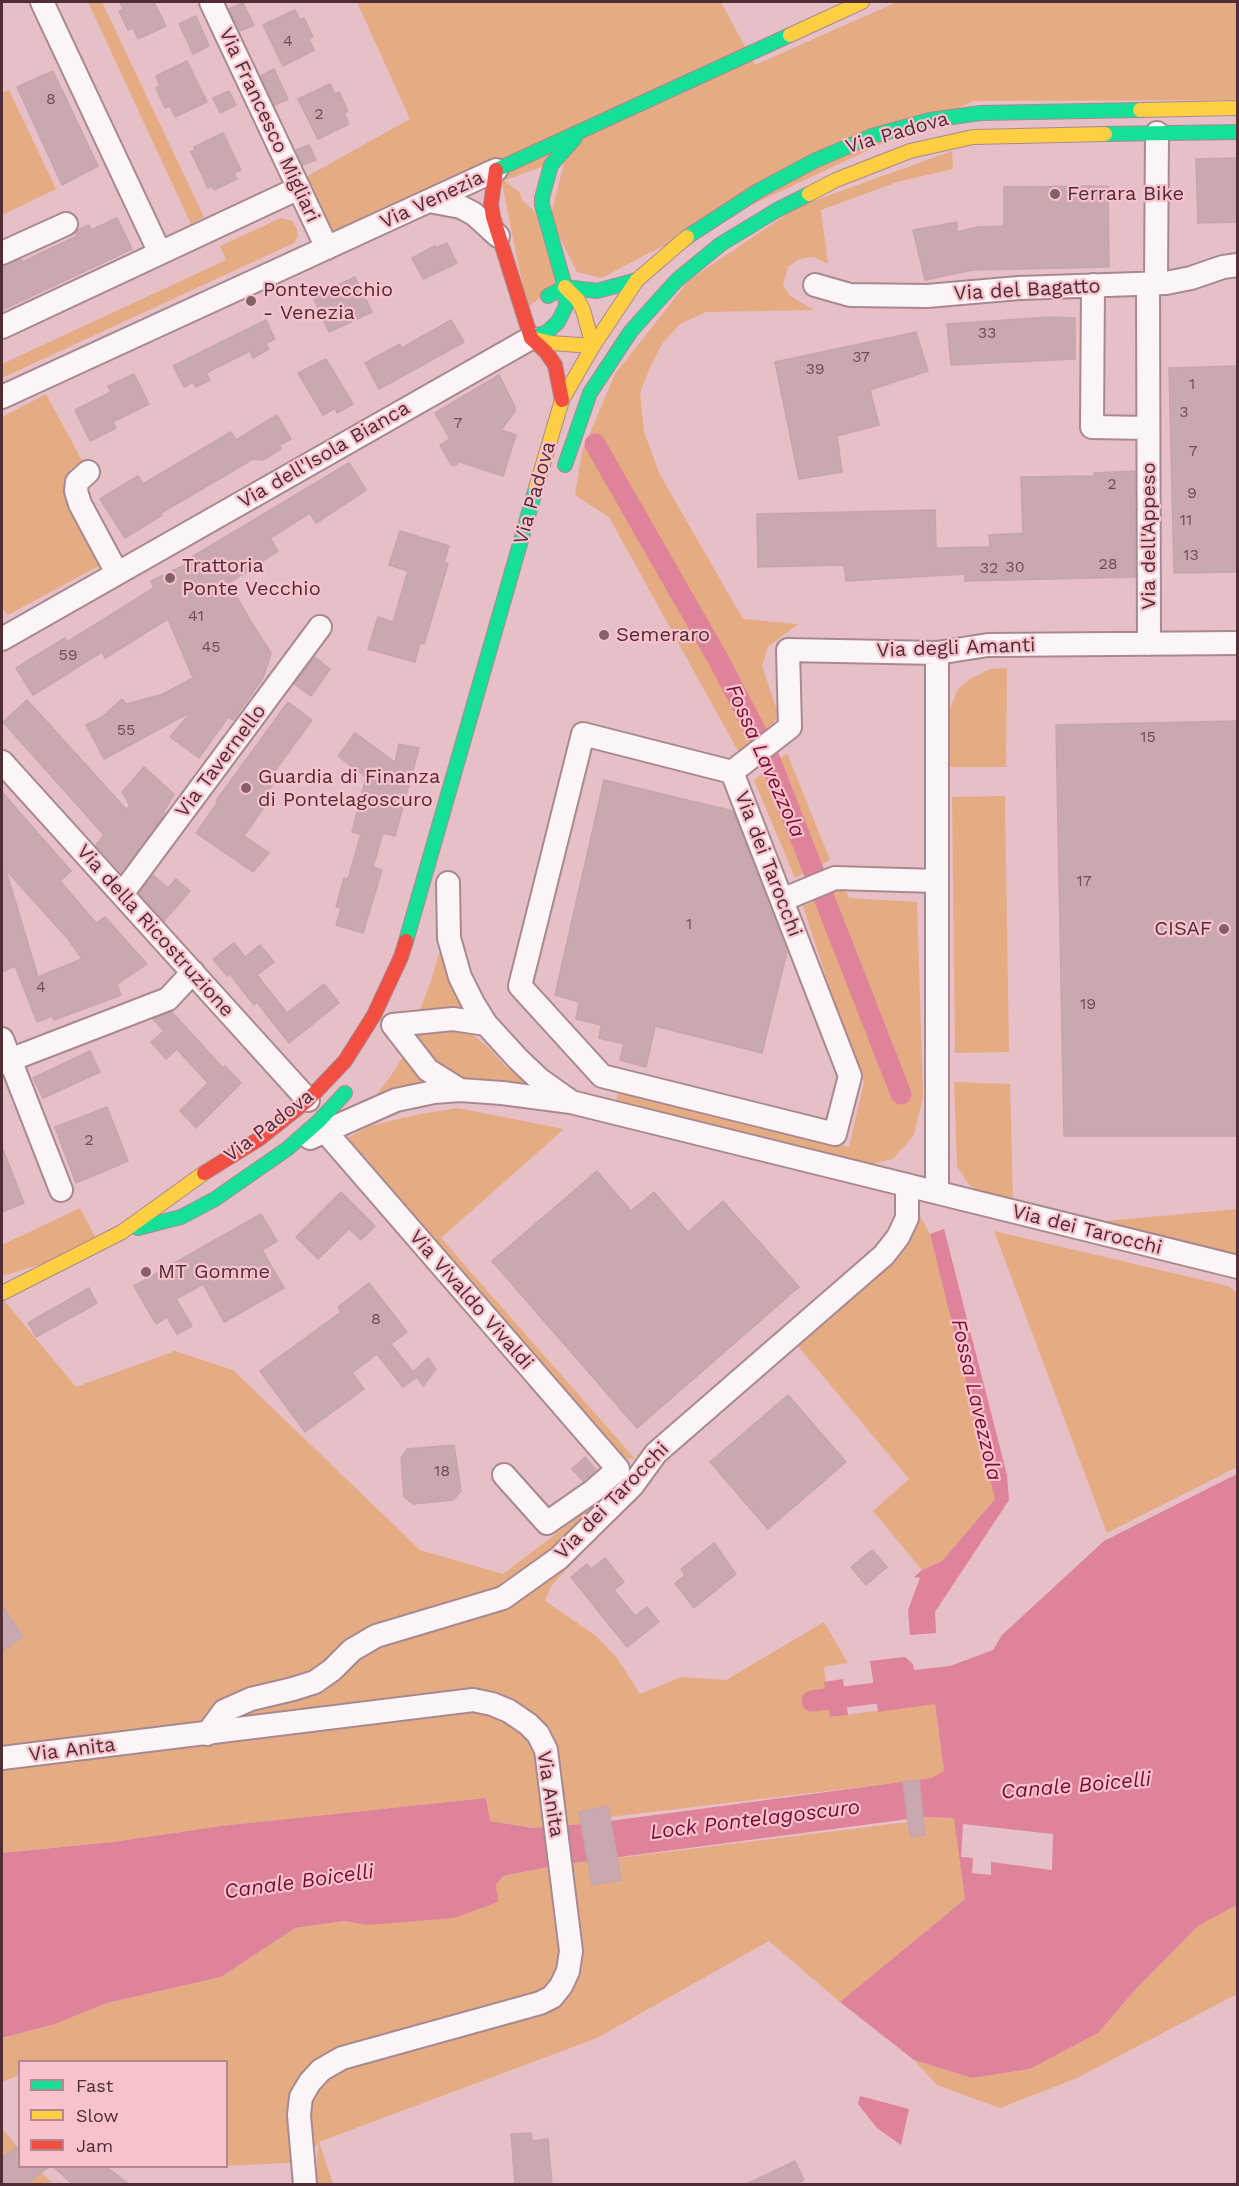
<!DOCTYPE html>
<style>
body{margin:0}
#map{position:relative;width:1239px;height:2186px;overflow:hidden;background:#e6bfc7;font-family:"Work Sans",sans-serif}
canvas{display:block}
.frame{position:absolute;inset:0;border:3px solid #502d34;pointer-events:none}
.legend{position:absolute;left:18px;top:2060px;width:210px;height:108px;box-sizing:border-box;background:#f8c2cc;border:2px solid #b5868f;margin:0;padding:8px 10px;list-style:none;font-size:18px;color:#502d34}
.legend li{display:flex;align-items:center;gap:12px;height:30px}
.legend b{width:30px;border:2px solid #b5868f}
</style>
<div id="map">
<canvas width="1239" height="2186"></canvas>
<div class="frame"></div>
<ul class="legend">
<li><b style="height:8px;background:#16e098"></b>Fast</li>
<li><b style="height:8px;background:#ffcf43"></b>Slow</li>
<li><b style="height:8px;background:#f24e42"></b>Jam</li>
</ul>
</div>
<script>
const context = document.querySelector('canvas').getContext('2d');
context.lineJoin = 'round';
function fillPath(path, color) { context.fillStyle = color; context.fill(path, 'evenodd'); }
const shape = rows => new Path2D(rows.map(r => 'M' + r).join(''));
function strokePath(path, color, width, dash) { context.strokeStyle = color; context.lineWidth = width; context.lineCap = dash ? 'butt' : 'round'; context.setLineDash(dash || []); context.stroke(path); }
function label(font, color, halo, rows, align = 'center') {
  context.font = font + ' "Work Sans",sans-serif'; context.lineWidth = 4.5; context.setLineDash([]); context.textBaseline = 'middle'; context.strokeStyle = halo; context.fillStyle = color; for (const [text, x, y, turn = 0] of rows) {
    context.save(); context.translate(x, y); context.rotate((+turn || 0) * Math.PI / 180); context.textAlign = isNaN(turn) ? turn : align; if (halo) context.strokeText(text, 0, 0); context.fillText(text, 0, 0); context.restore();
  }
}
fillPath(shape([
 [88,2,102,2,204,217,191,224],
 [357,2,721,2,755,65,897,2,1237,2,1237,100,973,101,645,255,602,278,577,272,550,218,565,159,328,241,299,181,410,119],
 [9,90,56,189,2,215,2,93],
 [952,151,953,169,897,182,821,210,828,264,814,257,799,259,788,267,783,285,790,296,814,310,706,312,680,324,662,344,650,367,640,393,644,432,660,475,743,619,798,624,768,647,762,666,779,716,764,734,739,753,609,517,575,495,582,452,615,374,689,280,799,206],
 [501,178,519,192,523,201,535,212,556,285,527,308],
 [281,218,292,221,296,227,298,236,294,243,2,378,2,364,226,260,220,246],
 [46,394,86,468,80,472,108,561,8,615,2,607,2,417],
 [1007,668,1006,767,950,767,950,709,958,689,970,679,990,669],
 [787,753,830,860,795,878,754,780],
 [1005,796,1009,1052,955,1053,952,797],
 [844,888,849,898,917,902,923,1097,914,1135,893,1159,860,1167,616,1106,618,1091,849,1147,864,1082,838,1014,803,906],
 [442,943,467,1010,418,1015,430,984],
 [439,1030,467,1031,488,1047,505,1066,526,1082,521,1093,475,1082,449,1072,417,1044,419,1032],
 [405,1054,437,1084,372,1101,390,1077],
 [954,1082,1010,1084,1013,1202,989,1197,969,1185,957,1166],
 [458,1108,564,1129,441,1238,635,1459,614,1457,341,1142,369,1126,420,1114],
 [80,1208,100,1246,2,1276,2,1245],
 [1237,1209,1237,1257,1095,1222],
 [919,1214,930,1234,995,1499,942,1561,922,1570,873,1511,909,1479,797,1345,901,1250,913,1236],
 [994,1231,1228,1286,1237,1293,1237,1467,1107,1533],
 [2,1298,76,1387,175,1351,233,1370,420,1550,503,1574,607,1495,611,1498,568,1541,581,1554,551,1586,545,1601,596,1636,617,1658,640,1694,681,1677,726,1680,824,1622,848,1663,824,1667,830,1717,935,1703,944,1771,931,1778,919,1780,610,1817,608,1806,580,1812,581,1824,533,1828,490,1821,486,1798,221,1826,113,1842,2,1853],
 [924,1817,955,1818,965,1899,840,2002,769,1941,597,2038,319,2142,333,2184,315,2184,318,2143,304,2162,227,2166,226,2062,20,2062,19,2075,2,2082,2,2038,55,2024,107,2003,221,1977,295,1928,344,1921,367,1925,496,1885,503,1876,559,1865,588,1861,593,1885,621,1879,618,1858,908,1822,910,1837,925,1835],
 [1237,1905,1237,1994,1077,2078,1000,2108,937,2085,914,2060,972,2078,1030,2069,1098,2033,1136,1989,1198,1926],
 [2,2128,19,2149,20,2166,36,2167,53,2184,2,2184]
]), '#e5ac83');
fillPath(shape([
 [944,1229,1007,1475,1009,1500,935,1612,936,1633,910,1635,908,1610,920,1578,914,1577,922,1570,942,1561,995,1499,930,1234],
 [1237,1474,1237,1905,1198,1926,1136,1989,1098,2033,1030,2069,972,2078,914,2060,840,2002,965,1899,954,1818,924,1817,559,1865,503,1876,496,1885,498,1902,454,1918,367,1925,344,1921,295,1928,221,1977,107,2003,55,2024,2,2038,2,1853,113,1842,221,1826,486,1798,490,1821,533,1828,595,1823,931,1778,944,1771,935,1704,878,1712,870,1661,905,1657,913,1664,914,1670,950,1666,993,1650,1002,1635,1104,1541],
 [843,1679,848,1715,830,1717,824,1682],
 [860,2096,909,2109,901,2145,877,2128,858,2104]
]), '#de8399');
fillPath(shape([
 [963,1824,1053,1834,1052,1870,991,1862,991,1875,972,1873,973,1858,961,1857]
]), '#e6bfc7');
strokePath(shape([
 [595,444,717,657,768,755,901,1094],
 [812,1701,901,1690]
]), '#de8399', 21);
const building = shape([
 [120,2,154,2,166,26,138,39,133,28,128,30,119,11,123,9,120,2],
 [243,3,254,25,240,31,229,9,243,3],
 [295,10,300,20,304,18,313,37,309,39,314,50,283,66,263,25,295,10],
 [196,16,209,46,193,54,179,24,196,16],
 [187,61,207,102,175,117,170,106,165,108,156,88,160,86,156,76,187,61],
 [274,69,288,99,275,105,261,76,274,69],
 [53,71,98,166,62,185,17,87,53,71],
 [330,84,335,94,339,92,348,111,344,113,349,124,318,139,298,99,330,84],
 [229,91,236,105,220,113,213,98,229,91],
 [223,133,241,170,234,173,237,179,214,190,212,186,208,188,191,152,195,150,194,147,223,133],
 [309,145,316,160,303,165,296,150,309,145],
 [1238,158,1238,222,1198,223,1196,159,1238,158],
 [1108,186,1109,267,972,270,925,280,913,230,957,222,957,232,978,227,1004,226,1004,187,1108,186],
 [117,218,132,249,2,310,2,266,21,259,22,262,77,236,76,233,78,230,89,225,91,230,117,218],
 [447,243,457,263,423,279,412,258,435,246,436,248,447,243],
 [355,277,372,312,329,332,313,297,355,277],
 [1051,317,1075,318,1075,359,951,365,947,324,1051,317],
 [266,320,275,339,266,343,269,349,253,358,250,351,206,373,210,380,196,387,193,382,184,387,173,366,266,320],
 [451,320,464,342,379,389,365,363,400,344,402,348,451,320],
 [916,332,928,371,870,390,879,425,837,436,842,472,799,479,775,362,916,332],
 [326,359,353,404,337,413,335,408,323,415,298,373,326,359],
 [1238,366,1238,572,1174,573,1169,368,1238,366],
 [134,374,149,404,113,422,116,428,90,441,75,410,111,392,108,386,134,374],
 [499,375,515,407,515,411,501,430,516,435,503,476,460,462,454,466,453,464,451,465,440,445,450,439,435,413,499,375],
 [277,415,291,439,280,445,281,449,263,460,253,459,161,513,162,515,125,538,100,499,138,476,143,484,231,432,236,440,277,415],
 [349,463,366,490,316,523,310,513,270,538,278,551,229,583,253,625,271,653,263,678,233,720,228,717,199,758,170,737,191,712,104,759,86,725,102,717,122,699,127,704,163,694,193,678,168,619,105,658,102,652,33,695,16,668,65,638,67,642,154,588,151,581,187,564,185,561,349,463],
 [1135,471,1135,577,965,581,965,574,846,581,844,565,758,567,757,514,935,510,936,548,990,547,989,535,1023,533,1021,477,1094,476,1094,473,1135,471],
 [400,531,449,546,444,562,448,564,424,644,420,643,415,662,368,649,378,617,393,622,408,571,389,565,400,531],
 [315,657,330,669,311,696,294,684,315,657],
 [27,700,126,809,130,806,122,792,144,767,174,794,163,813,165,814,121,872,96,845,104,835,3,722,27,700],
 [288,702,312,720,269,779,274,782,265,796,269,800,244,836,269,853,253,872,196,833,218,802,216,801,288,702],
 [1238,721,1238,1136,1064,1136,1056,725,1238,721],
 [355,733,395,762,399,744,419,748,395,836,383,833,373,867,382,870,363,933,336,925,341,908,336,907,344,878,348,879,361,834,352,832,366,777,338,756,355,733],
 [604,780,733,811,787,952,762,1053,655,1026,646,1067,620,1060,624,1044,599,1038,601,1025,576,1019,579,1002,555,995,604,780],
 [2,792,71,871,60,881,96,923,105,917,147,964,117,984,121,995,54,1020,52,1016,37,1022,15,966,2,972,2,869,5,869,2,865,2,792],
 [6,870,68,939,82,959,38,977,6,870],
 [153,875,168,888,176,879,190,891,164,921,139,893,153,875],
 [234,943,245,957,260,945,274,962,257,975,287,1013,324,984,339,1003,289,1043,257,1002,254,1005,230,974,227,976,213,959,234,943],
 [172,1012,223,1068,225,1066,241,1083,196,1128,180,1111,208,1083,177,1049,166,1059,151,1042,164,1031,153,1019,172,1012],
 [90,1051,100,1072,43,1098,33,1078,90,1051],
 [107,1107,128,1161,76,1183,55,1127,107,1107],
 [2,1147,24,1203,2,1212,2,1147],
 [597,1171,631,1211,654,1192,688,1232,723,1201,799,1287,637,1428,492,1261,597,1171],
 [341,1192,375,1226,361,1240,349,1229,318,1259,296,1237,341,1192],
 [261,1214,277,1241,262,1250,284,1288,224,1322,203,1284,176,1299,192,1326,177,1334,167,1317,156,1324,134,1286,261,1214],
 [369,1283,407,1332,391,1344,413,1372,428,1358,436,1369,423,1386,417,1377,403,1387,377,1354,352,1373,364,1389,305,1432,260,1371,341,1312,338,1307,369,1283],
 [89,1288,97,1303,36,1337,28,1323,89,1288],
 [788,1395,846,1462,768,1529,710,1462,788,1395],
 [454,1445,461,1491,453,1500,413,1504,404,1497,401,1458,407,1449,454,1445],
 [585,1457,596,1470,583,1481,572,1469,585,1457],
 [714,1543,736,1574,694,1608,675,1583,685,1575,681,1569,714,1543],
 [872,1550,887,1567,866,1585,851,1567,872,1550],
 [605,1558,624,1582,614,1590,635,1616,647,1607,659,1622,627,1647,571,1577,587,1564,591,1569,605,1558],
 [2,1605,23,1637,2,1651,2,1605],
 [919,1780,925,1835,910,1837,903,1782,919,1780],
 [608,1806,621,1880,592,1885,579,1812,608,1806],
 [531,2133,532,2141,548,2139,552,2184,515,2184,511,2134,531,2133],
 [20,2145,20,2166,50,2166,26,2184,2,2184,2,2158,20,2145],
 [795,2161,804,2180,796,2184,747,2184,795,2161],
 [53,2166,106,2166,128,2184,72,2184,53,2166]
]);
fillPath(building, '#caa8af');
strokePath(building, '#c6a5ac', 1.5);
const street = shape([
 [42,2,160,253],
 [211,2,327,248],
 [429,201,461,207,474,214,498,236],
 [2,253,66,224],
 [1156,283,1157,133],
 [1148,284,1149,644],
 [815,285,850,295,927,296,1019,288,1166,283,1191,278,1223,267,1238,265],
 [1093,285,1092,427,1148,428],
 [2,327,299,188],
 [2,397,496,170],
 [88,472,77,482,76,491,80,504,117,573],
 [2,639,531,338],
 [583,734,732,772,850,1076,835,1134,602,1076,520,986,583,734],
 [2,762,308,1100],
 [732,772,790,727,788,650,937,653,988,645,1238,643],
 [448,883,449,938,460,977,473,1003,486,1024,518,1059,539,1079,570,1101],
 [122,894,320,627],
 [782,900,835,878,937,881],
 [2,1039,61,1190],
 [2,1063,168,999,193,972],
 [460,1090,428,1070,393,1025,453,1019,486,1024],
 [325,1131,618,1469,593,1491,547,1523,504,1475],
 [310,1138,396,1100,434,1092,460,1090,502,1093,571,1102,1238,1267],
 [937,1192,937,653],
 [207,1734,224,1711,251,1699,293,1689,315,1682,332,1670,352,1650,376,1636,503,1598,559,1558,632,1486,656,1453,884,1255,898,1237,907,1218,907,1185],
 [2,1758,473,1700,492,1704,509,1711,528,1724,538,1734,546,1750,571,1951,568,1971,561,1986,552,1997,540,2003,342,2058,321,2070,310,2082,301,2097,299,2115,305,2184]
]);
const fast = shape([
 [1105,134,1238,132],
 [496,170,790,35],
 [687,237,758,191,814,161,872,136,930,120,981,113,1140,110],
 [548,296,565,287,597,291,637,280],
 [531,338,547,332,558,322,566,306,565,287,542,205,542,198,551,165,575,138],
 [565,465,590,393,631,331,677,280,721,244,777,210,809,194],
 [406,941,536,488],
 [138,1228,181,1217,215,1199,287,1149,319,1121,345,1093]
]);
const slow = shape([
 [790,35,862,2],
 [1140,110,1238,108],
 [809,194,836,180,910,151,973,137,1105,134],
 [531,338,551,343,593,346,583,310,578,300,565,287],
 [536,488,562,400,593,346,637,280,687,237],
 [2,1293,122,1232,204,1173]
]);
const jam = shape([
 [496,170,491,204,493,217,531,338,546,352,555,365,562,400],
 [204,1173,259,1139,308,1100,345,1061,374,1015,401,957,406,941]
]);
strokePath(street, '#a98990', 26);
strokePath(fast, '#a98990', 16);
strokePath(slow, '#a98990', 16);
strokePath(jam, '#a98990', 16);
strokePath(street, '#fbf5f7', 22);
strokePath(fast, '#16e098', 14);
strokePath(slow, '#ffcf43', 14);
strokePath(jam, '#f24e42', 14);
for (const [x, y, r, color] of [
 [1055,194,6,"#846067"],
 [251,301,6,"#846067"],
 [170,578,6,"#846067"],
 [604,635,6,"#846067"],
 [246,788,6,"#846067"],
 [1224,929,6,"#846067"],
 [146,1272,6,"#846067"]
]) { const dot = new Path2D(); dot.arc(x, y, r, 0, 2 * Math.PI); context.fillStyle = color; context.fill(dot); strokePath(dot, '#f8c2cc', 2); }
label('16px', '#724f56', null, [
 ["4",288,41],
 ["8",51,99],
 ["2",319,114],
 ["33",987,333],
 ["37",861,357],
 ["39",815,369],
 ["1",1192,384],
 ["3",1184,412],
 ["7",458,423],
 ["7",1193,451],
 ["2",1112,484],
 ["9",1192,493],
 ["11",1186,520],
 ["13",1191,555],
 ["28",1108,564],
 ["30",1015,567],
 ["32",989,568],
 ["41",196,616],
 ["45",211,647],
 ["59",68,655],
 ["55",126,730],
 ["15",1148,737],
 ["17",1084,881],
 ["1",689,924],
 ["4",41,987],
 ["19",1088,1004],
 ["2",89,1140],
 ["8",376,1319],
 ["18",442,1471]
]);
label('20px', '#502d34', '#f8c2cc', [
 ["Via Francesco Migliari",269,125,65],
 ["Via Padova",897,133,-16],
 ["Via Venezia",432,200,-25],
 ["Via del Bagatto",1027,290,-3],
 ["Via dell'Isola Bianca",324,455,-30],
 ["Via Padova",535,493,-74],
 ["Via dell'Appeso",1149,536,-90],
 ["Via degli Amanti",956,648,-2],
 ["Via Tavernello",221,761,-53],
 ["Via dei Tarocchi",768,864,69],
 ["Via della Ricostruzione",155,931,48],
 ["Via Padova",269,1126,-37],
 ["Via dei Tarocchi",1087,1230,14],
 ["Via Vivaldo Vivaldi",471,1300,49],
 ["Via dei Tarocchi",612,1501,-46],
 ["Via Anita",72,1750,-7],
 ["Via Anita",550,1794,81]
]);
label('20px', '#502d34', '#f8c2cc', [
 ["Ferrara Bike",1067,194],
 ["Pontevecchio",263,290],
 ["- Venezia",263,313],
 ["Trattoria",182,566],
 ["Ponte Vecchio",182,589],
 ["Semeraro",616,635],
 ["Guardia di Finanza",258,777],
 ["di Pontelagoscuro",258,800],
 ["CISAF",1212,929,"right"],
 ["MT Gomme",158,1272]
], 'left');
label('italic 21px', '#760b34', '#f8c2cc', [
 ["Fossa Lavezzola",765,761,66],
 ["Fossa Lavezzola",976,1400,77],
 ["Canale Boicelli",1076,1786,-5],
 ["Lock Pontelagoscuro",755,1820,-7],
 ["Canale Boicelli",299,1882,-8]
]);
</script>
